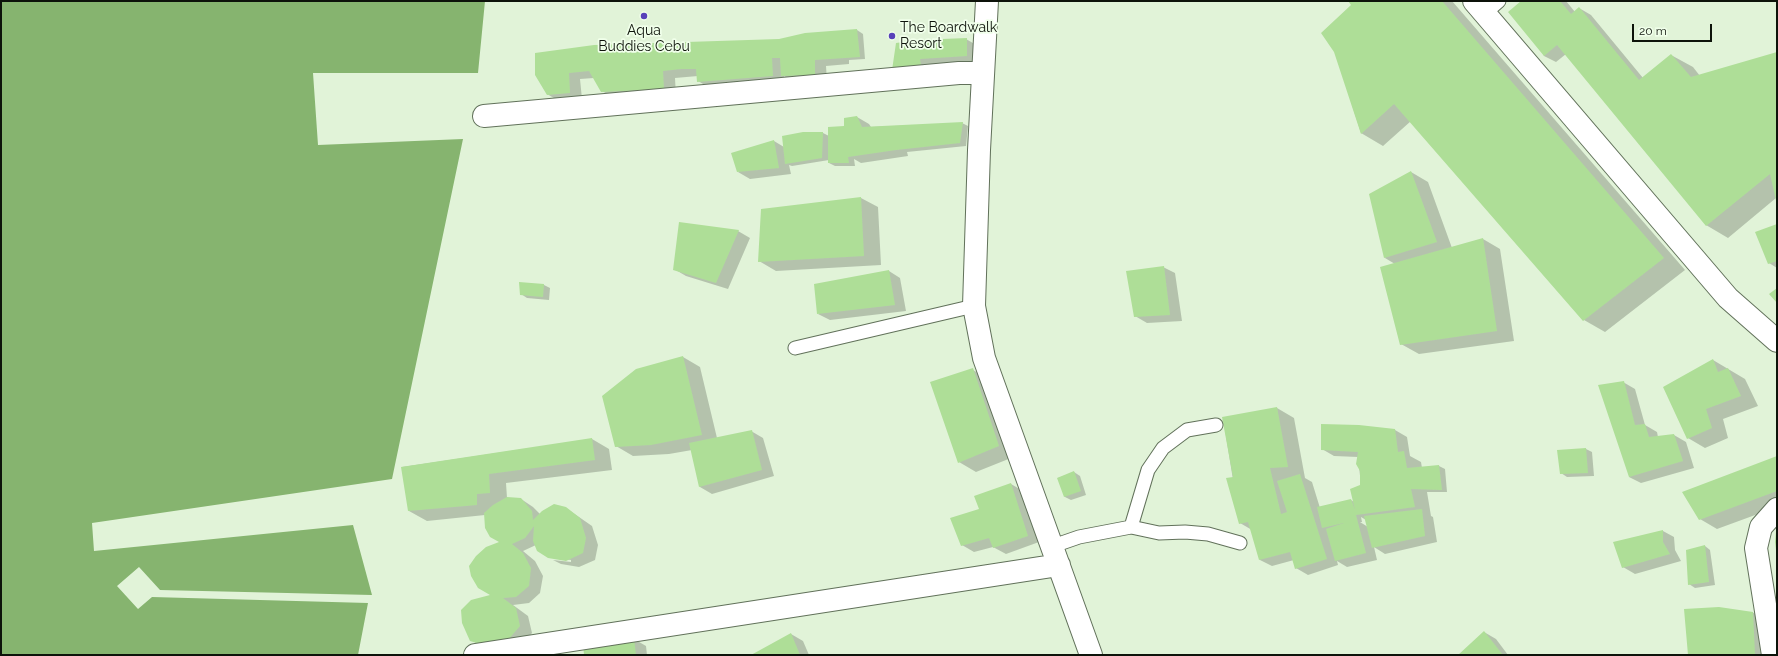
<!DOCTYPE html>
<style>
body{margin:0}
#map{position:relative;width:1778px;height:656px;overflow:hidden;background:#e1f3d8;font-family:Raleway,sans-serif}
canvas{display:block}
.frame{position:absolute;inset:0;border:2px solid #0d130a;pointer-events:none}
.scale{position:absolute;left:1632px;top:24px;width:80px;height:18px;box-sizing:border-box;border:2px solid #0d130a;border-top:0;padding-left:5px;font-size:12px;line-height:14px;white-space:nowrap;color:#0d130a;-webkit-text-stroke:3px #f0ffea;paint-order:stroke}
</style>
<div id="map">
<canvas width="1778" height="656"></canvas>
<div class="frame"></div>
<div class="scale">20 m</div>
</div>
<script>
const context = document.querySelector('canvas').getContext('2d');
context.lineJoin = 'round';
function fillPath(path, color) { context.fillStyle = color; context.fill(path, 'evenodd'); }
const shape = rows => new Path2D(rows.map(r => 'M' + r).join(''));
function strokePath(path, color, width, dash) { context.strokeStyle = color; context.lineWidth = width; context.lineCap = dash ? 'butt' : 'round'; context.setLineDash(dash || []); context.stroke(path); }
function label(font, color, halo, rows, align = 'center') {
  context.font = font + ' Raleway,sans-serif'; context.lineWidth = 3.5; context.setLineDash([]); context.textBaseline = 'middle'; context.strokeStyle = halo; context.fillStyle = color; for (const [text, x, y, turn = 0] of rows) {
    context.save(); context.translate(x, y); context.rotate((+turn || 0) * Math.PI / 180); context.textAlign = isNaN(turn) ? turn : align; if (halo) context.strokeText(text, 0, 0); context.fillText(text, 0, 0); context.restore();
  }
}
fillPath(shape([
 [1,1,485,1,478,73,313,73,318,145,463,139,392,479,92,523,94,551,353,525,372,595,160,590,139,567,117,586,138,609,152,597,368,603,358,655,1,655]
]), '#86b46f');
fillPath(shape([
 [1350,1,1452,1,1685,270,1605,332,1584,320,1411,121,1383,146,1361,133,1335,52,1355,8],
 [1523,1,1566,1,1575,12,1579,8,1591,15,1643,78,1671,55,1693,67,1700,76,1777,53,1777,203,1776,198,1728,238,1706,225,1566,54,1556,62,1544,56],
 [857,30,863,34,865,59,849,60,849,64,826,66,827,81,794,82,784,76,785,82,710,88,698,81,698,76,675,78,676,96,614,98,602,91,594,78,580,79,582,99,559,101,547,94,536,75,780,40],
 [966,39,978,46,979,62,892,76,897,44],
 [857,117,869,124,871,127,962,123,968,126,966,146,907,152,908,156,861,163,854,159,855,166,835,166,829,163,829,160,792,166,789,165,791,174,750,179,738,172,774,141,784,147,823,133,829,136],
 [1411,172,1428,182,1452,248,1483,239,1500,249,1514,341,1419,354,1401,344,1395,264,1385,258],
 [861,198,878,207,881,265,776,271,759,261,762,210],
 [1777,225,1777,268,1769,263],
 [738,231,750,238,728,289,686,276,674,269],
 [1163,267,1175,273,1182,321,1147,323,1135,316],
 [889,271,900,278,906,311,830,320,818,314],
 [520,283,544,285,550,288,549,300,527,298,521,294],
 [683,357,700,367,717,438,751,431,763,438,774,476,712,494,700,487,692,450,669,454,633,456,616,446],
 [1713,360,1745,379,1758,406,1723,419,1728,438,1705,448,1688,438],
 [973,370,990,380,1016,456,976,472,959,462],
 [1623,382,1635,389,1645,425,1657,432,1658,437,1674,435,1686,442,1694,468,1641,483,1629,477],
 [1277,408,1294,418,1305,478,1312,482,1320,508,1351,500,1354,502,1361,485,1358,457,1334,456,1322,449,1395,430,1407,437,1410,456,1421,462,1422,468,1439,466,1445,469,1447,492,1427,492,1431,516,1433,517,1437,542,1385,554,1374,547,1377,560,1347,567,1337,561,1338,565,1308,575,1296,568,1294,560,1272,566,1260,560,1252,530,1240,523,1223,418],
 [1361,517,1366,520,1368,527,1360,522,1362,522],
 [592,439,609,449,612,470,506,483,507,498,521,499,533,507,540,514,566,508,592,526,598,545,595,560,579,567,561,564,553,560,571,562,571,560,549,557,536,545,523,551,535,561,543,576,540,593,529,603,513,605,528,616,532,633,520,647,483,647,471,640,492,595,501,542,485,515,427,521,409,511,402,467],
 [1586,449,1592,452,1594,476,1567,477,1561,473],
 [1777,457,1777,507,1717,529,1700,519],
 [1074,472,1080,476,1086,495,1071,500,1065,497,1058,478],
 [1011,484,1023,491,1039,542,1006,554,993,547,974,552,962,545],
 [1663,531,1674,537,1675,550,1681,561,1635,574,1623,567],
 [1705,546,1710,550,1715,585,1695,588,1689,584],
 [1752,612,1770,622,1772,655,1689,655],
 [1484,632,1496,639,1508,655,1459,655],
 [791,634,803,641,809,655,753,655],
 [634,639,646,646,647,655,585,655]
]), '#0003');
fillPath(shape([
 [1348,1,1442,1,1664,258,1583,321,1394,104,1361,134,1334,52,1321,33,1351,5],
 [1521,1,1560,1,1571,14,1579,7,1639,80,1671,54,1691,77,1777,52,1777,205,1770,174,1706,226,1557,45,1544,56,1508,12],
 [857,29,860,57,815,60,815,75,781,76,780,58,772,58,773,76,697,82,696,69,681,69,663,71,664,89,601,92,589,71,569,73,570,93,547,95,535,75,535,53,594,45,779,39,805,33],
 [967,38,967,56,920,59,922,71,891,77,896,43,917,40],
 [857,116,862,127,963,122,960,143,896,150,848,157,849,163,828,163,828,127,844,126,844,118],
 [803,132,823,132,822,158,785,164,782,136],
 [774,140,779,168,737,172,731,153],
 [1411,171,1437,242,1384,258,1369,194],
 [861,197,864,256,758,262,761,209],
 [679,222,739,230,716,283,673,270],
 [1777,224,1777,261,1768,264,1755,232],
 [1483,238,1497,331,1400,345,1380,267],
 [1164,266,1170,315,1134,317,1126,271],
 [889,270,895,305,817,314,814,284],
 [519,282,544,284,543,297,520,295],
 [1777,288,1777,303,1769,294],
 [683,356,702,435,651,445,615,447,602,396,636,369],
 [1713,359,1718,372,1728,368,1741,396,1706,409,1712,428,1687,439,1663,387],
 [973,368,999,446,958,463,930,382],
 [1624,381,1635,425,1645,424,1649,437,1674,434,1683,461,1629,477,1598,385],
 [1277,407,1288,467,1270,468,1281,514,1287,512,1277,481,1300,474,1327,559,1295,569,1290,552,1259,560,1248,522,1239,524,1226,478,1233,477,1222,417],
 [1321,424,1359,425,1395,429,1398,452,1404,451,1407,468,1439,465,1442,490,1411,489,1415,507,1356,515,1366,553,1335,561,1326,529,1344,523,1322,528,1317,507,1351,499,1355,510,1350,489,1360,485,1360,471,1356,464,1358,452,1321,450],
 [752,430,762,470,699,487,689,443],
 [592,438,595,460,489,474,490,493,477,494,477,505,408,511,401,467],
 [1586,448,1588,473,1560,474,1557,450],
 [1777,456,1777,491,1699,520,1682,492],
 [1074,471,1081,491,1064,497,1057,478],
 [1011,483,1028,536,993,548,989,538,961,546,950,518,979,509,974,496],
 [507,497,521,498,532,511,533,520,542,511,554,504,566,507,580,518,586,538,583,553,566,561,548,558,537,551,533,541,534,526,525,538,512,544,523,553,531,568,529,586,516,597,503,598,516,608,520,626,508,640,490,647,470,641,462,623,461,610,471,600,490,595,478,588,471,576,469,566,476,556,486,547,499,542,490,537,485,528,484,513,493,505],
 [1422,509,1425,536,1372,548,1364,516],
 [1663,530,1663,542,1670,554,1622,568,1613,542],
 [1776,531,1777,531,1776,550,1775,542],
 [1705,545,1709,582,1688,585,1686,550],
 [1719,607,1753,612,1755,655,1688,655,1684,609],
 [1484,631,1503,655,1458,655],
 [791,633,800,655,751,655],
 [634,638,636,655,584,655,583,644]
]), '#aede97');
const lane = shape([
 [1484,14,1499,1],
 [795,348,974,306],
 [1131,527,1159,533,1185,532,1208,534,1240,543],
 [1053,546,1079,537,1131,527,1148,470,1163,448,1187,430,1216,425]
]);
const street = shape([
 [987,1,979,150,974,306,984,358,1091,655],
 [1474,1,1728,298,1777,341],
 [484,116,959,73,983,73],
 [475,655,1059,565],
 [1773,655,1756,548,1761,527,1777,509]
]);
strokePath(lane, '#61715a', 15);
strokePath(street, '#61715a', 24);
strokePath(lane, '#fff', 13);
strokePath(street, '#fff', 22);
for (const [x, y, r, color] of [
 [644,16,4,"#5841b9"],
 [892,36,4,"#5841b9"]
]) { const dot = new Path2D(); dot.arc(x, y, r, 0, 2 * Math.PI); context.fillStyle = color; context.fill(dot); strokePath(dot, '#f0ffea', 1.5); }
label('14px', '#0d130a', '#f0ffea', [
 ["The Boardwalk",900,28],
 ["Resort",900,44],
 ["Aqua",644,31,"center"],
 ["Buddies Cebu",644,47,"center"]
], 'left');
</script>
